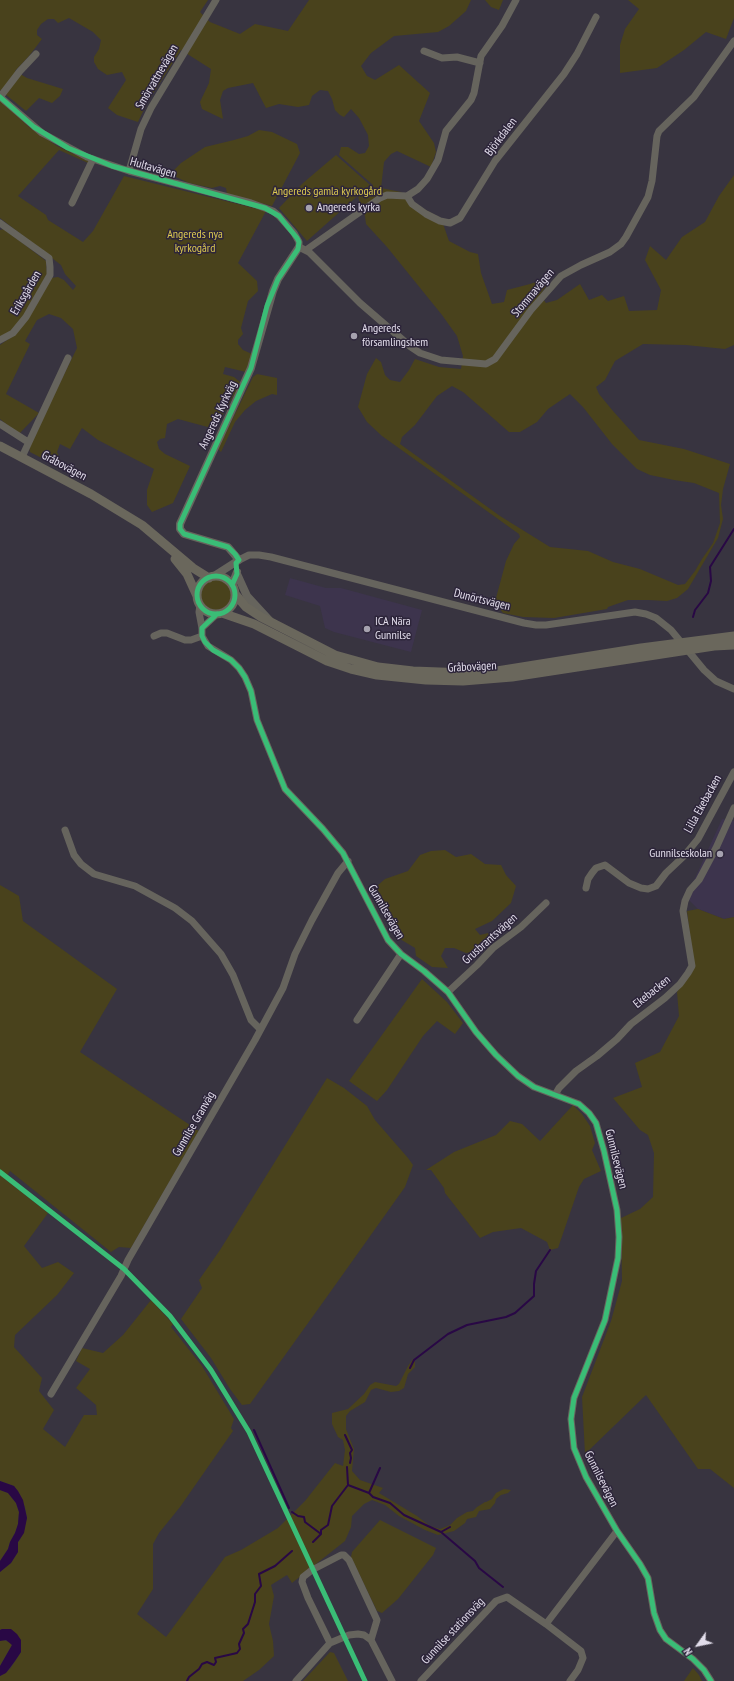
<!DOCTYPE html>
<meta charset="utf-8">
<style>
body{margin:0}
#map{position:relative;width:734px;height:1681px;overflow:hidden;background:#383440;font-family:"PT Sans Narrow",sans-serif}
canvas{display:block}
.north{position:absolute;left:678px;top:1625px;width:40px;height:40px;-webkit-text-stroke:3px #2d253a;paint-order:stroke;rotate:237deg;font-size:11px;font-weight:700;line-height:16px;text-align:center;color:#e2ddeb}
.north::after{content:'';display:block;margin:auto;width:14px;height:18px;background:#e2ddeb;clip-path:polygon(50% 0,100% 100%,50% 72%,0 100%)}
</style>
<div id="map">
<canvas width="734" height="1681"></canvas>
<div class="north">N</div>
</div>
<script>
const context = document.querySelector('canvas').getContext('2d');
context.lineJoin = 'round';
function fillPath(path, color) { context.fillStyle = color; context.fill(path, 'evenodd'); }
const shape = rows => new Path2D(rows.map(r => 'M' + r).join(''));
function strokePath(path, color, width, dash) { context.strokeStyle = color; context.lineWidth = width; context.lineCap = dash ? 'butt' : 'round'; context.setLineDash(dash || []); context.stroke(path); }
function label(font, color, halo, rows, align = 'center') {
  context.font = font + ' "PT Sans Narrow",sans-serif'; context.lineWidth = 3; context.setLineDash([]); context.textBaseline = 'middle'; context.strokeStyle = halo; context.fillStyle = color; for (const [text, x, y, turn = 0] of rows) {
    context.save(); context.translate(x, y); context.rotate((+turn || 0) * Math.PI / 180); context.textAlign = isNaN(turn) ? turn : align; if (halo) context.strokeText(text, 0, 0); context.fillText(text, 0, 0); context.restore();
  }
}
fillPath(shape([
 [290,578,326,588,341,588,422,610,411,652,334,632,325,628,320,606,285,595],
 [722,819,734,821,734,917,724,919,698,909,689,900,691,887]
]), '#3d344d');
fillPath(shape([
 [0,0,208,0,200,12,210,22,240,34,255,24,288,31,309,0,471,0,466,11,449,26,438,32,394,36,371,53,361,66,367,76,375,80,399,65,430,93,419,121,434,143,436,152,431,167,397,151,391,154,384,162,381,188,401,192,422,208,441,218,449,241,470,252,478,254,481,273,492,304,504,302,507,290,530,284,547,278,549,282,540,295,546,303,557,300,580,284,589,300,602,295,608,301,624,296,629,311,657,310,661,290,645,260,650,246,666,260,682,237,705,222,719,196,734,175,734,345,725,349,686,345,643,344,615,361,605,380,596,387,599,394,613,411,639,440,684,449,730,464,723,489,721,505,723,519,718,538,688,589,677,598,667,601,648,600,628,600,608,607,607,609,554,618,523,617,503,613,500,609,472,601,485,604,492,602,496,598,506,561,514,544,520,537,519,534,382,436,367,422,358,407,367,374,376,358,381,362,385,375,390,380,400,382,409,370,415,359,439,367,461,369,463,356,457,336,442,315,387,247,366,224,365,216,361,209,358,196,373,185,339,155,341,147,348,147,359,154,365,153,369,146,368,135,359,118,351,109,344,117,340,115,335,110,332,99,328,91,320,90,312,96,309,105,298,107,279,104,266,108,253,83,228,88,223,91,220,100,223,119,202,109,200,102,209,83,211,69,181,50,147,103,138,122,117,115,108,108,126,80,122,72,107,75,98,69,94,62,94,57,99,49,101,40,93,32,69,18,58,23,54,19,48,19,41,24,37,30,37,35,42,39,29,56,15,71,27,78,63,89,60,96,52,103,39,98,26,111,0,90],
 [452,386,463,392,509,432,520,432,537,422,548,409,570,394,583,407,612,444,637,469,650,475,674,480,694,483,719,493,720,523,713,543,702,559,695,571,685,584,678,585,640,569,613,562,588,551,550,547,500,516,400,444,402,437,415,425,437,396],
 [485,0,503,0,499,10,491,7],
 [628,0,734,0,734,18,726,39,706,32,684,50,657,68,620,73,620,45,625,29,639,9],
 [0,100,29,127,57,146,89,161,88,163,59,150,18,196,46,215,48,220,83,242,93,231,124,176,266,211,238,263,257,281,258,291,248,301,241,328,243,334,238,340,238,344,243,350,252,354,246,372,225,367,223,374,234,377,240,382,239,386,215,429,178,419,167,424,165,438,160,439,157,442,159,449,165,454,190,466,173,503,152,512,147,505,147,490,154,469,98,440,82,428,70,449,60,444,57,452,62,465,59,467,30,452,29,446,77,348,73,329,61,318,49,314,37,320,25,341,30,344,6,394,39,413,19,434,0,419,0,345,13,336,51,278,58,277,64,280,73,290,76,286,65,274,61,265,0,218],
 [259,130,272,132,297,144,300,153,272,206,227,194,226,188,220,186,212,188,189,183,176,177,174,170,181,163,205,147,234,140,248,136],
 [336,155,370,185,307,241,279,208,303,183],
 [4,229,46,261,47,274,24,316,12,330,0,339,0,230],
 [257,374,277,378,277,395,272,394,256,401,245,410,235,422,221,452,218,449,253,377],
 '201 595a15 15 0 1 1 30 0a15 15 0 1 1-30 0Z',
 [445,850,456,857,471,854,485,864,501,865,506,875,516,886,511,903,492,921,475,929,480,935,488,933,491,937,481,951,466,953,454,948,445,948,441,956,448,968,432,967,416,956,415,948,400,939,385,919,376,898,377,886,385,879,408,871,420,855,431,851],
 [0,885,19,896,23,921,117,989,80,1052,199,1131,131,1248,119,1247,111,1252,10,1171,5,1179,48,1213,24,1246,42,1268,58,1262,74,1273,57,1295,15,1335,14,1347,42,1378,39,1391,54,1410,43,1429,65,1447,84,1415,97,1415,96,1405,76,1388,90,1369,76,1361,82,1348,103,1353,123,1335,151,1300,173,1324,171,1327,202,1366,234,1419,231,1428,233,1431,180,1507,159,1533,153,1544,153,1589,137,1614,166,1637,225,1557,241,1550,278,1528,305,1501,335,1463,343,1466,345,1450,343,1440,338,1437,332,1424,332,1413,348,1409,364,1394,370,1385,375,1382,396,1386,399,1384,408,1366,413,1359,415,1362,415,1367,408,1374,404,1388,399,1391,391,1392,376,1388,371,1390,365,1402,350,1411,346,1416,346,1429,354,1449,352,1471,360,1480,383,1488,379,1493,417,1516,430,1526,440,1529,450,1525,457,1518,467,1512,473,1511,477,1507,485,1502,486,1502,492,1499,496,1493,504,1489,511,1490,508,1493,501,1495,496,1499,495,1503,490,1509,479,1511,476,1517,467,1519,465,1523,454,1531,438,1535,425,1530,399,1516,385,1505,372,1500,364,1504,352,1516,351,1527,345,1541,292,1583,287,1575,271,1585,274,1596,269,1624,273,1641,274,1656,259,1670,243,1681,0,1681,0,1676,10,1669,21,1652,2,1629,0,1630,0,1572,11,1563,18,1552,18,1542,20,1540,27,1518,25,1507,14,1486,0,1481],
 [698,909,724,919,734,917,734,1488,710,1469,698,1469,646,1395,585,1454,582,1397,611,1321,622,1281,621,1218,640,1209,653,1197,654,1153,648,1135,640,1130,613,1098,642,1087,635,1063,660,1052,679,1016,677,992,694,968,687,911],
 [422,979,447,1002,463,1023,455,1034,437,1021,423,1036,387,1090,377,1101,349,1081],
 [327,1078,344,1088,367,1106,375,1120,408,1158,413,1165,405,1187,331,1291,250,1404,242,1405,230,1389,211,1358,181,1319,202,1288,199,1280,220,1250],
 [573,1105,582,1114,590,1126,595,1143,592,1150,601,1171,584,1179,579,1187,558,1248,550,1250,547,1242,521,1228,493,1232,480,1238,445,1193,444,1188,431,1170,426,1170,454,1152,496,1135,510,1121,522,1124,540,1141],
 [0,1490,8,1493,16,1503,19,1512,18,1524,15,1533,10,1542,8,1549,0,1561],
 [380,1520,436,1548,433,1555,398,1599,382,1613,377,1611,351,1557,352,1552],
 [2,1640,10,1642,12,1645,0,1666,0,1641],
 [330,1652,334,1653,348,1681,303,1681],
 [693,1668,699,1675,702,1681,684,1681]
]), '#49421c');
fillPath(shape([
 [0,1481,14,1486,18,1491,23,1500,27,1518,24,1533,18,1542,18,1552,11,1563,0,1572,0,1561,8,1549,10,1542,15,1533,18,1524,19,1512,16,1503,8,1493,0,1490],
 [2,1629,11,1629,17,1634,21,1640,21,1652,15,1661,6,1673,0,1676,0,1666,12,1645,6,1640,0,1641,0,1630]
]), '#290845');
strokePath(shape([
 [693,617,695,610,708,593,711,581,710,567,734,529],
 [410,1368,414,1360,448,1334,467,1325,506,1317,515,1313,534,1296,534,1284,536,1271,550,1250],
 [254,1430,289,1508],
 [345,1435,352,1450,350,1453,351,1458,350,1463],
 [348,1485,369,1493,373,1497,390,1503,404,1515,441,1532,475,1561,479,1568,503,1587],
 [369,1493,380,1468],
 [292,1512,298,1516,304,1517,305,1522,321,1534],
 [441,1532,450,1527],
 [313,1542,321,1534,321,1530,328,1525,332,1506,348,1485,347,1467],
 [187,1681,189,1677,199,1669,202,1664,207,1662,214,1665,216,1662,215,1658,237,1653,240,1649,239,1644,244,1633,243,1629,248,1624,255,1602,255,1594,261,1586,259,1574,275,1566,292,1551]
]), '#290845', 2);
strokePath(shape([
 [424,51,442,58,457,57,480,63],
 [0,97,42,133,87,157,129,171,251,203,273,211,279,216,294,233,299,242,299,247,309,252,360,303,411,347,420,353,441,360,486,364,495,359,531,310,561,276,581,265,610,252,621,244,626,237,648,197,652,181,657,136,659,131,694,97,734,41],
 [0,97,20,71,36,54],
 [129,171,141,129,151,108,216,0],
 [407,196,412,204,426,214,440,221,450,223,460,218,495,161,564,74,577,54,596,17],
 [72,203,93,159],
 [0,223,49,258,50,267,50,275,26,317,13,333,0,340],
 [306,250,380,198,387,195,407,196,418,189,427,179,438,160,446,131,471,100,474,93,481,56,502,26,516,0],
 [0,424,28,442],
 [22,457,68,358],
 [239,560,249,555,259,555,271,557,524,623,536,625,546,625,635,612,646,614,656,618,671,630,704,670,716,681,734,689],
 [200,605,199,612,202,628,202,636,208,646,231,660,239,668,245,677,251,691,257,720,285,789,323,829,343,853,388,940,401,954,424,971,448,992,476,1032,496,1055,518,1076,534,1087,579,1104,589,1113,596,1123,604,1151,617,1210,619,1237,618,1258,605,1320,574,1398,571,1419,574,1448,586,1477,617,1531,640,1564,648,1578,654,1613,660,1630,666,1639,693,1659,704,1670,711,1681],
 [202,628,217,614],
 [154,636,161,633,167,633,185,640,191,640,202,636],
 [65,830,74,855,81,864,94,874,135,886,175,908,192,921,221,954,233,975,251,1020,260,1029],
 [586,888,588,879,592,873,596,868,605,865,629,883,641,888,648,889,656,886,666,873,684,856,698,839,734,772],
 [448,992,477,965,493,948,521,927,546,903],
 [357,1020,401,954],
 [555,1095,559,1088,576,1071,597,1056,617,1039,631,1024,665,998,680,984,688,973,692,966,683,911,685,901,690,890,699,880,716,848,734,808],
 [51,1394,121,1276,128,1260,255,1040,283,988,295,954,312,920,338,873,348,861],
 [546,1624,617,1531],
 [330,1643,308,1598,302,1582,303,1577,312,1570,341,1555,344,1555,349,1560,377,1620,371,1640],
 [296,1681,330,1643,349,1635,358,1634,364,1635,371,1640,392,1681],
 [421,1681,496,1601,507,1597,546,1624,581,1651,583,1658,578,1670,570,1681]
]), '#66645d', 7);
strokePath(shape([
 [237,574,247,596,270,621],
 [214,576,239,560,228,547,184,534,180,529,180,524,251,368,273,291,278,279,299,247],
 [232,585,237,572]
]), '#66645d', 8);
strokePath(shape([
 [0,446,91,494,142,525,193,568,209,578],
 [175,559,187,574,197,596],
 '197 595a19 19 0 1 1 38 0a19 19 0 1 1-38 0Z',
 [235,594,246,607,261,617,335,655,378,667,413,671,467,673,497,671,641,648,734,636],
 [222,613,254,624,327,661,351,669,377,675,426,680,463,681,512,677,714,646,734,645]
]), '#6a675c', 9);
strokePath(shape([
 [0,97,34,127,68,148,112,166,265,208,279,216,297,238,299,242,298,249,278,279,267,306,251,368,180,524,180,529,184,534,228,547,235,554,239,560,236,563,237,574,232,585],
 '197 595a19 19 0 1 1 38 0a19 19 0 1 1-38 0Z',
 [217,614,202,628,202,636,205,642,213,650,231,660,239,668,245,677,251,691,257,720,285,789,323,829,343,853,388,940,401,954,424,971,448,992,476,1032,496,1055,518,1076,534,1087,579,1104,589,1113,596,1123,604,1151,617,1210,619,1237,618,1258,605,1320,574,1398,571,1419,574,1448,586,1477,617,1531,640,1564,648,1578,654,1613,660,1630,666,1639,693,1659,704,1670,711,1681],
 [0,1172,124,1269,170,1316,211,1370,249,1432,365,1681]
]), '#3abd76', 5);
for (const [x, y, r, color] of [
 [309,208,4,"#a6a2af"],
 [354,336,4,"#a6a2af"],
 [367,629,4,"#a6a2af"],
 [720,854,4,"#a6a2af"]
]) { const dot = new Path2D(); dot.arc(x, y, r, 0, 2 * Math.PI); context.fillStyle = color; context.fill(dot); strokePath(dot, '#2d253a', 1.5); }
label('12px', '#e2ddeb', '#2d253a', [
 ["Smörvattnevägen",157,77,-60],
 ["Björkdalen",501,137,-53],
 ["Hultavägen",153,168,16],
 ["Eriksgården",26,293,-60],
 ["Stommavägen",533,293,-50],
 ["Angereds Kyrkväg",218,415,-65],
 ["Gråbovägen",64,466,28],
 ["Dunörtsvägen",482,600,14],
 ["Gråbovägen",472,667,-3],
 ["Lilla Ekebacken",703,804,-61],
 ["Gunnilsevägen",386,912,60],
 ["Grusbrantsvägen",490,939,-42],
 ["Ekebacken",652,992,-39],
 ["Gunnilse Granväg",194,1124,-60],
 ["Gunnilsevägen",616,1159,76],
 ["Gunnilsevägen",601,1479,63],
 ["Gunnilse stationsväg",453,1631,-47]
]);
label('12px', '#dcc94f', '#2d253a', [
 ["Angereds gamla kyrkogård",327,192],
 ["Angereds nya",195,235],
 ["kyrkogård",195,249]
]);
label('12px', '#e2ddeb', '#2d253a', [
 ["Angereds kyrka",317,208],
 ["Angereds",362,329],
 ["församlingshem",362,343],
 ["ICA Nära",375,622],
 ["Gunnilse",375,636],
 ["Gunnilseskolan",712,854,"right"]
], 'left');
</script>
